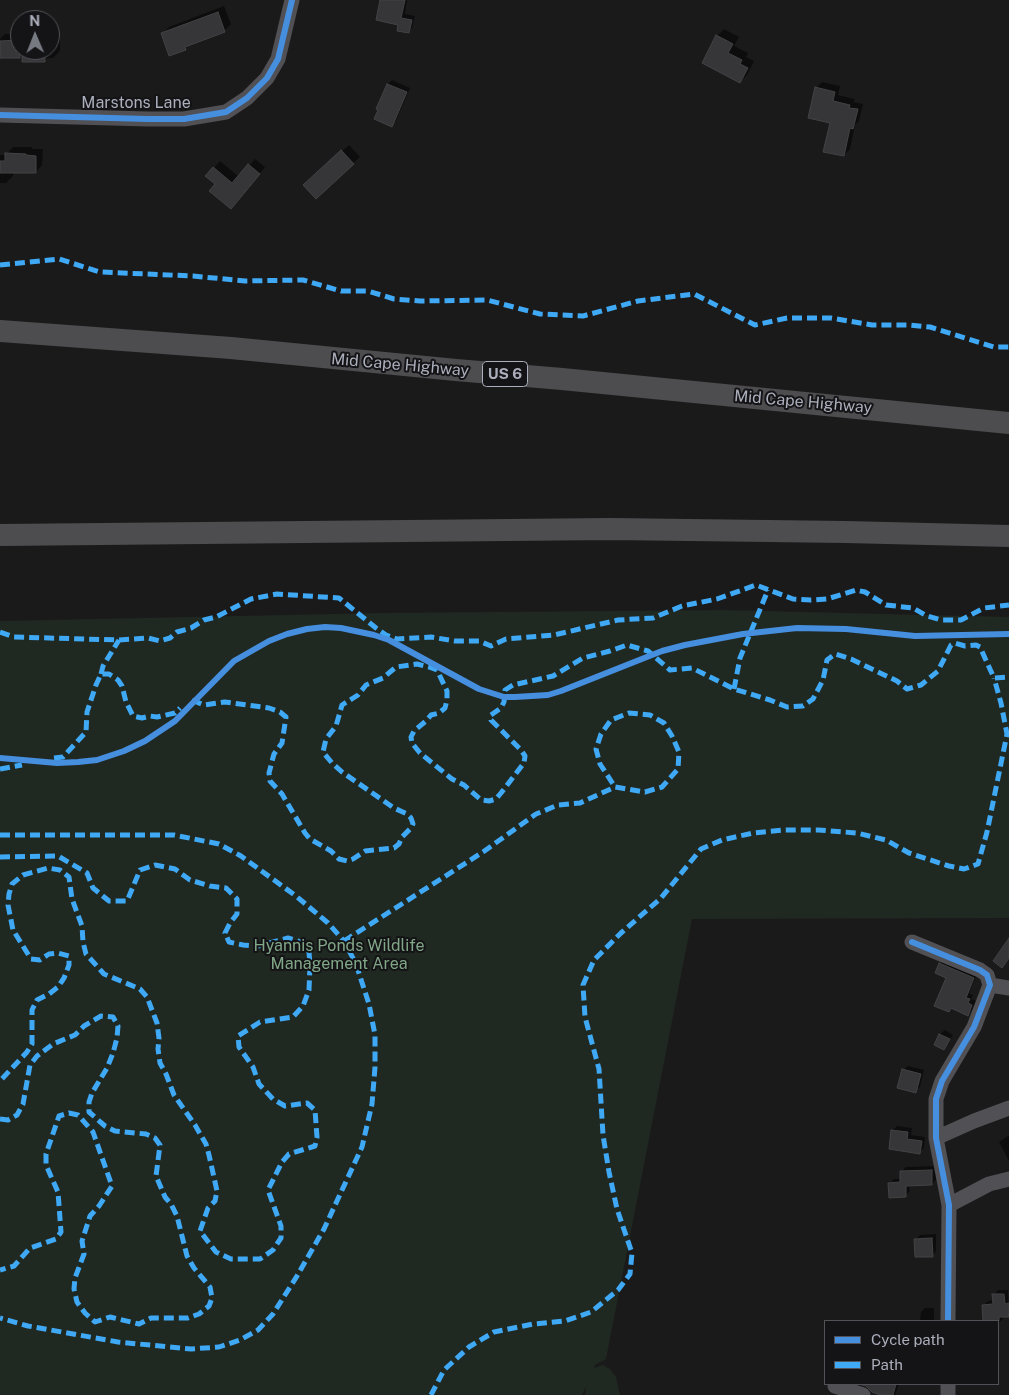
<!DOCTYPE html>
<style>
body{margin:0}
#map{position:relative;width:1009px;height:1395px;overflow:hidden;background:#1a1a1a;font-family:"Public Sans",sans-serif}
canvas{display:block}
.legend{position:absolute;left:824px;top:1320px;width:175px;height:65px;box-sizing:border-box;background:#141416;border:1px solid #505258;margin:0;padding:6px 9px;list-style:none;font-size:15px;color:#abaebb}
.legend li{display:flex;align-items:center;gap:10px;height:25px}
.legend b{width:25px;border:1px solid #505258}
.north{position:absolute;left:10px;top:10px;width:50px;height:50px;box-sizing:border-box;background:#141416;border:1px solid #505258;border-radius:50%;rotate:359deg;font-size:14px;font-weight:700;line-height:20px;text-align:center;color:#abaebb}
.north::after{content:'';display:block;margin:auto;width:18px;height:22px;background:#787a83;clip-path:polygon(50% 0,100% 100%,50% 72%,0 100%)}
</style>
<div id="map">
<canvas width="1009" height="1395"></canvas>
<ul class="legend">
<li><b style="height:6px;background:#468fdf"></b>Cycle path</li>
<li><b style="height:6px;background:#3fa9f5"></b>Path</li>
</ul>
<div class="north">N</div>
</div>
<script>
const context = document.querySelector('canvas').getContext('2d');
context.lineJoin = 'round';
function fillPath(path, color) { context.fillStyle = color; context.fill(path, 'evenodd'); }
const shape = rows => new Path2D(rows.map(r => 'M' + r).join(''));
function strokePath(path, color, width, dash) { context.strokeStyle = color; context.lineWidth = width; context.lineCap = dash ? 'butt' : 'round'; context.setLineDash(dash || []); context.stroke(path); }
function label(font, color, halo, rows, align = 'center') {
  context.font = font + ' "Public Sans",sans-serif'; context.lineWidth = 4; context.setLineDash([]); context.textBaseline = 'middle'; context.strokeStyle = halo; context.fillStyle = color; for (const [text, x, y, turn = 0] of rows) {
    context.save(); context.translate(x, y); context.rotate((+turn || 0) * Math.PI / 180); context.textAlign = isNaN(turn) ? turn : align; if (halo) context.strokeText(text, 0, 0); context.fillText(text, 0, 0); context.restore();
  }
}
fillPath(shape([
 [724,610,1009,617,1009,918,692,919,606,1359,595,1365,594,1368,603,1365,610,1369,616,1377,620,1395,585,1395,586,1387,582,1395,0,1395,0,621,380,613]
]), '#202822');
fillPath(shape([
 [381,0,407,0,405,14,415,16,412,28,408,32,399,24],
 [224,6,231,24,224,31,190,44,185,49,162,34,169,27],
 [724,29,739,37,734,46,748,53,746,57,754,61,747,75,740,82,717,36],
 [5,34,20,34,20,50,50,50,50,36,60,36,60,51,53,58,47,58,45,61,23,57,0,57,0,39],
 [392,80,410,88,396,121,392,125,388,84],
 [822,82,840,86,838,95,855,99,854,102,863,104,859,121,855,125,850,149,844,155,816,88],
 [349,145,360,157,353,163,311,179],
 [13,147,32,147,32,149,43,149,42,165,36,172,13,172,13,176,6,183,0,183,0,155,6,155],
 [255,159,265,167,237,201,207,176,220,161,239,177],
 [944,960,977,974,969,994,973,995,971,999,976,1001,972,1010,968,1014,952,1007,949,1011,947,977,940,964],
 [945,1030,953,1035,944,1048,936,1044,940,1034],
 [908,1066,924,1070,920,1087,915,1091,903,1070],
 [897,1126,912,1128,911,1135,925,1137,924,1148,919,1152,890,1148,893,1130],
 [1009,1135,1009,1161,999,1142],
 [936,1166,936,1180,932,1184,909,1185,910,1191,905,1196,890,1183,894,1179,902,1179,901,1172,906,1167],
 [936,1234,936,1251,932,1256,916,1239,920,1235],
 [998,1290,1008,1290,1009,1315,1003,1316,1003,1319,999,1323,998,1321,984,1321,984,1305,988,1301,994,1300,994,1295],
 [925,1308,934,1308,934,1321,920,1321,921,1312],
 [875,1384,899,1384,895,1395,883,1395,873,1391]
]), '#0007');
const building = shape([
 [380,0,405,0,401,18,412,20,409,33,397,31,398,25,376,20,380,0],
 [218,12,225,32,185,47,186,50,169,56,161,33,218,12],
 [716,35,733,44,728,53,742,60,740,64,748,68,740,83,702,63,716,35],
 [20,40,20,58,0,58,0,41,20,40],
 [22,50,45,50,45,62,22,62,22,50],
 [387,84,407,92,392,127,374,119,378,110,376,109,387,84],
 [815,87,835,92,833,101,850,105,849,108,858,109,853,129,850,128,844,156,823,152,830,123,808,118,815,87],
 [341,150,354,164,316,199,303,185,341,150],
 [5,153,26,154,26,155,36,156,36,173,0,173,0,161,5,161,5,153],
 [248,164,260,174,231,209,209,191,215,184,205,176,213,167,232,183,248,164],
 [1009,938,1009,958,1002,968,993,961,1009,938],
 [939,963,974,978,966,998,970,999,968,1003,972,1005,968,1016,951,1008,949,1012,934,1006,946,978,935,973,939,963],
 [939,1034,950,1039,944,1050,934,1045,939,1034],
 [902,1069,921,1074,916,1093,897,1088,902,1069],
 [891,1130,908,1132,907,1139,922,1141,920,1154,889,1149,891,1130],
 [932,1170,932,1185,906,1186,906,1197,889,1198,888,1183,900,1182,900,1171,932,1170],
 [932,1238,933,1257,915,1257,914,1239,932,1238],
 [992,1294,1004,1294,1005,1304,1009,1303,1009,1317,999,1317,999,1321,983,1321,982,1305,993,1304,992,1294],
 [859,1384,896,1384,893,1395,880,1395,872,1392,866,1386,859,1384]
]);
fillPath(building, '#363638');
strokePath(building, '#434346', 1);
strokePath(shape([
 [0,115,148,119,184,119,226,112,247,98,267,78,278,59,292,0],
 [912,942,980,970,987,975,990,985,974,1027,942,1081,936,1099,936,1138,949,1205,948,1321],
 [990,985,1009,988],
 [936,1138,974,1121,1009,1108],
 [949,1205,989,1184,1009,1179],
 [835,1386,863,1395],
 [948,1395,948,1384]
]), '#505055', 15);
strokePath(shape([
 [0,331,231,348,456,370,562,379,1009,423],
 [0,535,610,529,846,532,1009,536]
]), '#4d4d50', 22);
strokePath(shape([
 [0,265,59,259,100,272,193,276,245,281,303,280,341,291,368,291,394,299,420,301,487,300,540,314,583,316,638,301,694,294,755,325,787,318,831,318,872,325,909,325,930,327,994,347,1009,347],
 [0,632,14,637,119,640,148,638,160,641,170,638,177,632,191,628,204,620,216,617,251,599,277,594,339,598,376,628,386,635,397,639,431,637,455,641,479,641,491,646,506,639,554,635,618,620,653,618,682,606,717,599,756,585,793,599,811,600,827,599,856,590,865,592,886,605,913,608,927,616,941,620,961,620,984,608,1009,605],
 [101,674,103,666,119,640],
 [734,689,740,658,768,590],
 [192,700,204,705,225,702,269,708,280,712,286,717,282,743,274,754,269,773,270,781,282,794,305,833,310,839,331,851,339,859,347,861,353,859,365,851,394,848,399,844,402,837,411,828,413,824,411,818,407,814,394,808,342,772,332,763,323,752,326,739,336,726,342,705,358,695,366,685,383,678,396,667,417,664,429,667,437,670,447,691,447,700,445,708,439,713,431,715,426,721,414,731,411,737,412,743,420,753,452,779,464,785,481,800,489,801,496,799,501,793,524,763,525,756,521,750,491,720,491,715,501,708,504,702,505,690,513,685,553,676,583,658,610,651,627,645,648,651,670,670,692,668,734,689,770,700,787,707,803,706,813,699,823,680,827,660,835,654,851,659,897,681,907,689,921,685,938,671,951,645,955,643,965,646,976,645,980,647,994,678,1009,677],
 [54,758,63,757,86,732,87,712,96,685,101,674,109,674,118,680,122,686,126,702,133,716,142,718,150,716,157,717,175,713,180,708],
 [0,769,22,765],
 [0,835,174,835,219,844,241,856,296,896,328,923,344,941,356,964,369,1004,375,1035,375,1067,372,1104,362,1147,324,1229,297,1276,273,1314,258,1330,240,1340,219,1347,191,1349,118,1342,28,1326,0,1318],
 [0,857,58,856,87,873,93,888,109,901,127,901,140,870,155,865,175,869,190,880,210,886,226,888,237,899,237,914,230,923,225,933,229,942,243,945,258,946,288,938,301,942,309,952,310,965,309,990,303,1006,293,1017,260,1022,238,1036,239,1047,253,1067,259,1084,273,1099,285,1106,307,1103,315,1110,317,1137,315,1146,289,1154,282,1162,268,1190,281,1226,281,1238,273,1250,260,1259,231,1259,216,1252,200,1231,208,1208,215,1201,217,1191,209,1155,206,1144,195,1125,174,1095,166,1074,160,1063,158,1049,159,1038,157,1023,147,997,140,989,104,974,86,954,83,942,82,926,72,899,69,877,60,870,48,868,23,875,12,884,9,894,8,905,13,930,31,959,40,960,49,954,58,953,69,956,69,965,64,978,58,987,49,994,37,1000,32,1010,32,1044,27,1052,0,1081],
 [344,941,483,852,536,814,558,805,580,803,615,787,645,792,662,787,678,769,679,752,672,736,664,723,650,715,629,713,611,720,601,734,596,749,600,764,615,787],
 [0,1119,8,1120,17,1115,23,1104,30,1065,37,1056,53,1044,75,1035,84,1026,101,1016,113,1017,118,1026,117,1038,113,1053,107,1068,92,1093,89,1102,89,1112,105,1126,115,1131,146,1134,155,1138,160,1145,156,1176,165,1197,171,1204,177,1216,187,1256,194,1268,210,1287,212,1298,209,1306,199,1314,188,1318,151,1318,139,1324,110,1317,95,1322,85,1313,77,1302,74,1289,75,1278,84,1254,82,1241,90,1216,99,1206,112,1186,93,1132,78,1115,69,1113,59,1116,46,1154,46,1165,58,1192,61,1232,56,1239,30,1248,14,1266,0,1270],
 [431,1395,444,1370,469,1347,494,1332,533,1324,565,1321,591,1312,618,1290,630,1274,632,1253,617,1209,609,1172,603,1135,599,1069,585,1017,583,985,594,960,621,933,661,898,701,849,722,840,753,833,784,830,818,830,857,833,886,840,909,853,949,866,964,869,978,864,987,832,1007,734,1001,703,994,678]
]), '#3fa9f5', 5, [10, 5]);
strokePath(shape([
 [0,115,148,119,184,119,226,112,247,98,267,78,278,59,292,0],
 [0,758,57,763,78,762,97,760,124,751,145,741,175,721,234,661,269,641,287,634,307,629,325,627,341,628,374,635,389,640,479,689,504,697,515,697,548,695,561,691,662,651,685,645,743,634,797,628,846,629,915,636,1009,634],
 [912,942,980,970,987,975,990,985,974,1027,942,1081,936,1099,936,1138,949,1205,948,1321]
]), '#468fdf', 6);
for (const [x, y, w] of [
 [505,374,45]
]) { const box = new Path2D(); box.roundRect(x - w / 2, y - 12.5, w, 25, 4); context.fillStyle = '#141416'; context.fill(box); strokePath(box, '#abaebb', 1); }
label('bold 15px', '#abaebb', null, [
 ["US 6",505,374]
]);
label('16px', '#abaebb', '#141416', [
 ["Marstons Lane",136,103],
 ["Mid Cape Highway",400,365,5],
 ["Mid Cape Highway",803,402,5]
]);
label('16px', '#82a788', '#141416', [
 ["Hyannis Ponds Wildlife",339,946],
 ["Management Area",339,964]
]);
</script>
